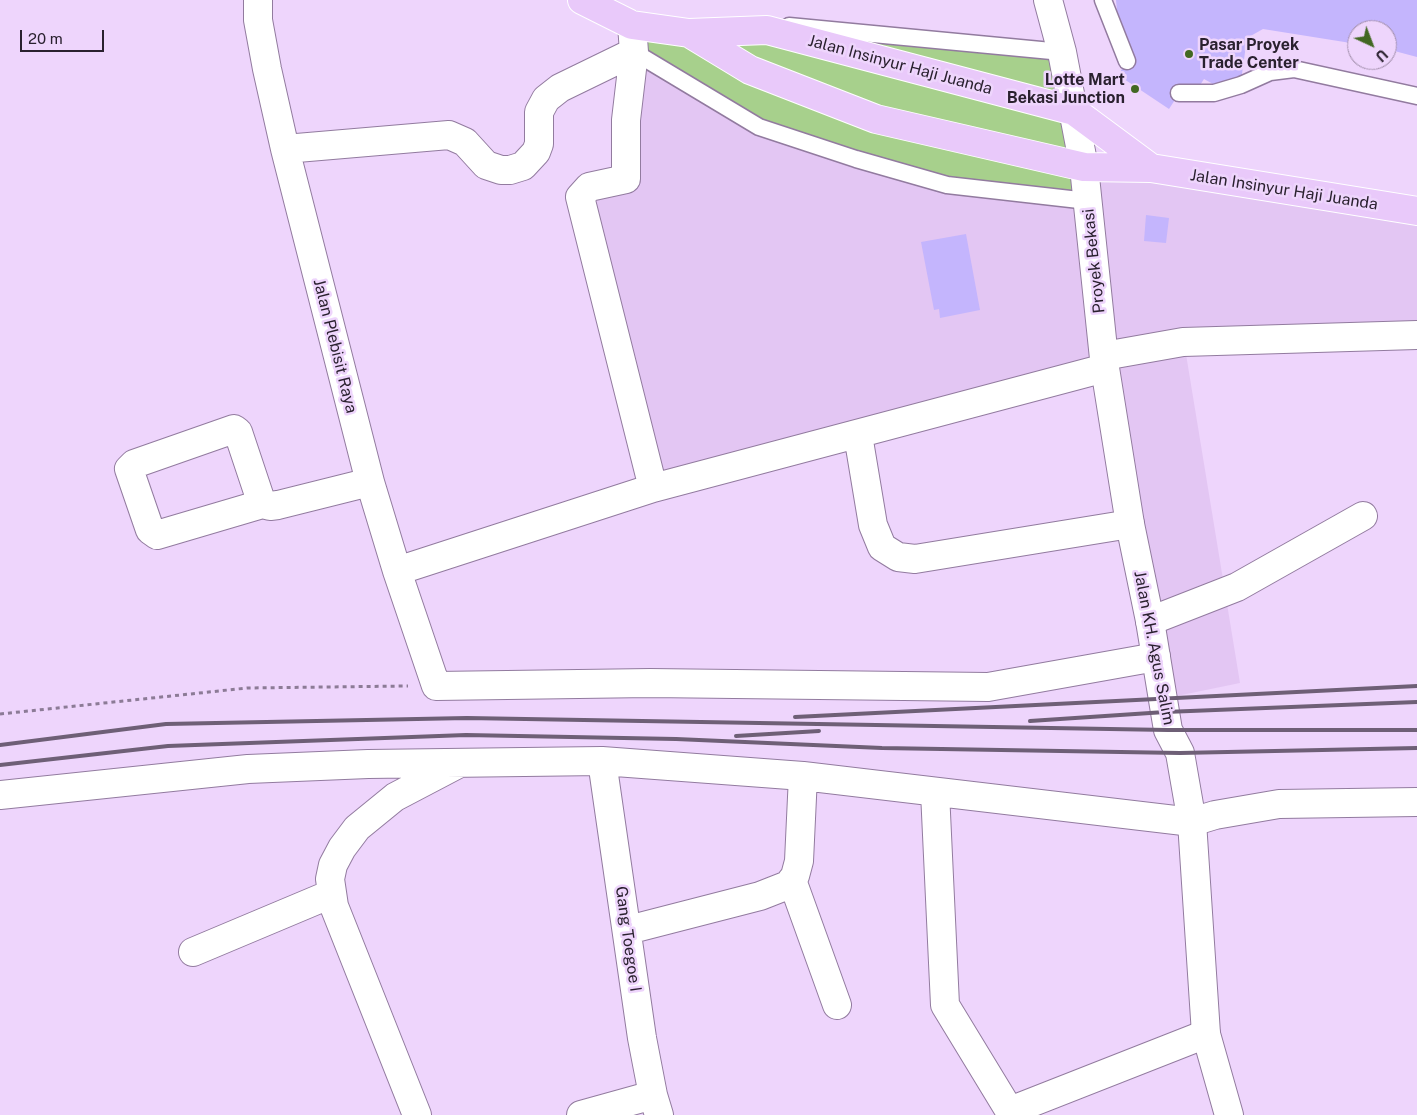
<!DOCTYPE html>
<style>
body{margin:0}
#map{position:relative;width:1417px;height:1115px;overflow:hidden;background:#eed5fc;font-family:"Public Sans",sans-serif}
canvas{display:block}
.north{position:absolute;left:1347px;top:20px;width:50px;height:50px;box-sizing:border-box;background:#eed5fc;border:1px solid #a08daa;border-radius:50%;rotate:137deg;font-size:14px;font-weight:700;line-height:20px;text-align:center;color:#2a212f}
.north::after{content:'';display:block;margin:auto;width:18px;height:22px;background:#426823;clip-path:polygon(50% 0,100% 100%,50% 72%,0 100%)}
.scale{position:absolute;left:20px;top:30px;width:84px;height:22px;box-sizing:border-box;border:2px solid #2a212f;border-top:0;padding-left:6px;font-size:15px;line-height:18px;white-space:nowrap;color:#2a212f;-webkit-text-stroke:4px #eed5fc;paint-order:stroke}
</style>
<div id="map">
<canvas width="1417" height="1115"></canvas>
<div class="north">U</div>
<div class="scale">20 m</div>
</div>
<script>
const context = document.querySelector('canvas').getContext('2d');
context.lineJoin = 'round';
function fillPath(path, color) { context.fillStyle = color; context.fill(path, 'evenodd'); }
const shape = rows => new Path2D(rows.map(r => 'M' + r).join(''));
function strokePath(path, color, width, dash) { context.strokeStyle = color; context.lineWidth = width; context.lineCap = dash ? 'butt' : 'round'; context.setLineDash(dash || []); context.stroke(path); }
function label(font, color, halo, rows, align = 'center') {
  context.font = font + ' "Public Sans",sans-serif'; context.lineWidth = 5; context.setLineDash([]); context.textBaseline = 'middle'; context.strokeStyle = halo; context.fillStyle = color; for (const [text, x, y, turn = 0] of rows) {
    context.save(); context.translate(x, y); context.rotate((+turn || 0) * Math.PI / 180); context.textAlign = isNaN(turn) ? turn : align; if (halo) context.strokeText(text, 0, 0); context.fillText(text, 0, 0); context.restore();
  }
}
fillPath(shape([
 [634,52,1084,167,1417,211,1417,335,1184,342,1240,683,1162,699,1105,368,653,488,589,187,626,179]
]), '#e3c6f3');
fillPath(shape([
 [632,25,1062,52,1088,201,947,185,759,127,634,52]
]), '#a7d08c');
fillPath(shape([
 [1116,0,1417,0,1417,57,1387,49,1387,30,1357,30,1357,44,1263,29,1247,38,1241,81,1222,89,1204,79,1195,93,1184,86,1169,109,1118,75,1133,52,1117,11],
 [1146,215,1169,218,1166,243,1144,241],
 [966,234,980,310,940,318,939,309,934,310,921,242]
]), '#c4b5fd');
const service = shape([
 [1103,0,1127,61],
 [789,26,1062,52],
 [634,52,759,127,856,159,947,185,1088,201],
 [1179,93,1214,93,1241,85,1270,72,1294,69,1417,96]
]);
const minor = shape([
 [258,0,258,20,267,69,285,149,370,482,397,571,436,686,650,683,988,687,1156,657],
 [632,25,634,52,626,120,626,179,589,187,580,197,653,488],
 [285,149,449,135,465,142,486,165,501,170,510,170,523,166,536,152,539,144,539,112,546,99,560,88,634,52],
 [1104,356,1183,342,1417,335],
 [858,435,873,525,882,547,898,557,915,559,1130,524],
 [262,504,238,432,234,429,134,464,129,469,150,530,157,535,262,504,270,506,278,505,370,482],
 [397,571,653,488,1105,368],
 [1150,621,1237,587,1363,516],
 [602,761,642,1038,653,1095,659,1115],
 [935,792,945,1005,1012,1115],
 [0,795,248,769,368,764,602,761,803,776,1192,822,1215,815,1279,804,1417,802],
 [792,880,837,1005],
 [628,930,760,896,788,885,795,876,799,861,803,776],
 [193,952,331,894],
 [1010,1111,1206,1034],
 [417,1115,334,906,330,879,333,865,342,848,357,828,395,797,456,765],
 [581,1115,653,1095]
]);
const tertiary = shape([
 [1048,0,1062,52,1084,167,1105,368,1130,524,1150,621,1165,712,1168,730,1180,753,1192,822,1206,1034,1229,1115]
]);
const primary = shape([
 [582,0,632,25,689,33,767,30,1074,111,1151,168],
 [689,33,750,70,876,119,1084,167,1151,168,1417,211]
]);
strokePath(service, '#927b9f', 19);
strokePath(minor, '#927b9f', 30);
strokePath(tertiary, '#927b9f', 30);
strokePath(primary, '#fff', 30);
strokePath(shape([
 [0,714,247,688,408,686]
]), '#8c7b96', 3, [4, 4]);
strokePath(service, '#fff', 16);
strokePath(minor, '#fff', 28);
strokePath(tertiary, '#fff', 28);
strokePath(primary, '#e9c9fa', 28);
strokePath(shape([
 [795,717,1417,686],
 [1030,721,1165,712,1417,702],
 [736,736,819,731],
 [0,745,166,724,467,718,1168,730,1417,730],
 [0,765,168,746,466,735,676,739,882,748,1180,753,1417,748]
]), '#6e5f76', 4);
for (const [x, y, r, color] of [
 [1189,54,5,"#426823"],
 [1135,89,5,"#426823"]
]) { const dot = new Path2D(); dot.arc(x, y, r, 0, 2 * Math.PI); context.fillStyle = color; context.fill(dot); strokePath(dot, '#eed5fc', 2); }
label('bold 16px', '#2a212f', '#eed5fc', [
 ["Pasar Proyek",1199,45],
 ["Trade Center",1199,63],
 ["Lotte Mart",1125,80,"right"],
 ["Bekasi Junction",1125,98,"right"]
], 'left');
label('16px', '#2a212f', '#eed5fc', [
 ["Jalan Insinyur Haji Juanda",900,65,15],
 ["Jalan Insinyur Haji Juanda",1284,190,9],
 ["Proyek Bekasi",1094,261,-96],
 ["Jalan Plebisit Raya",335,346,76],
 ["Jalan KH. Agus Salim",1154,648,79],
 ["Gang Toegoe I",628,939,82]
]);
</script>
